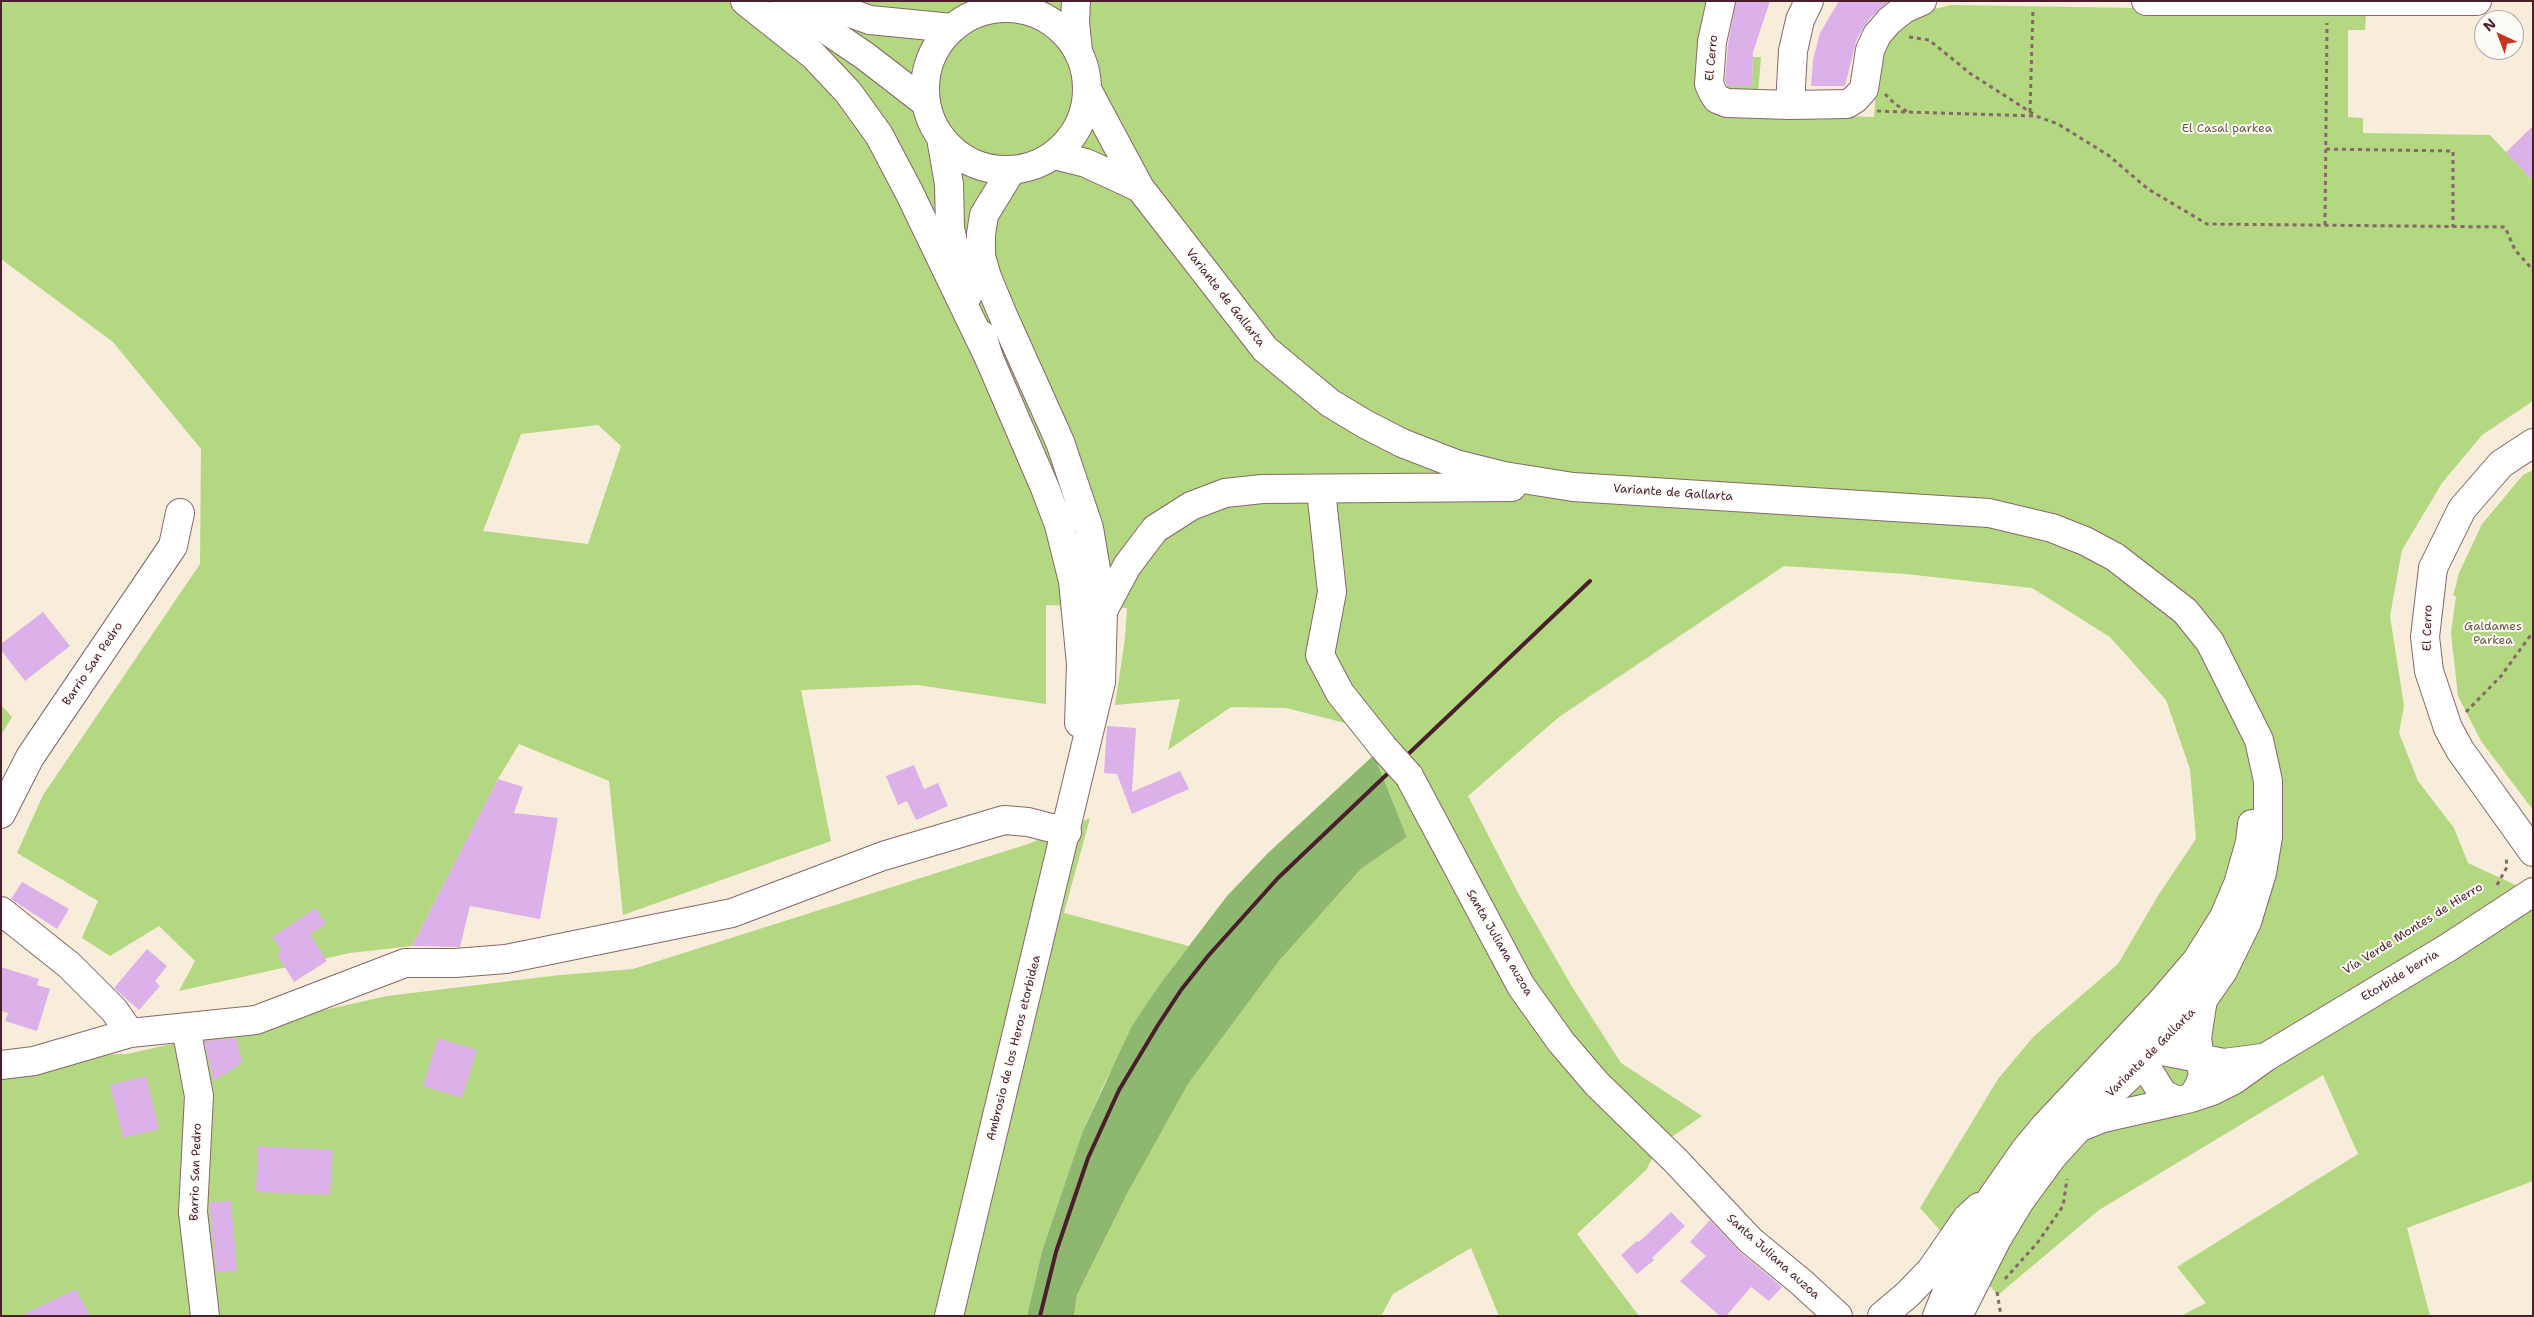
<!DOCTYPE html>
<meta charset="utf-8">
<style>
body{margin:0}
#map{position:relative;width:2534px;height:1317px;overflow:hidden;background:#f8ecda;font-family:"Shantell Sans",sans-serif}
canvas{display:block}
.frame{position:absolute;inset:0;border:2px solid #4a1f2b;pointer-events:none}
.north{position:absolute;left:2474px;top:10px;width:50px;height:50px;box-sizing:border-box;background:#fdfcf7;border:1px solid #b5a4a5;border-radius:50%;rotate:317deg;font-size:14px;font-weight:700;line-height:20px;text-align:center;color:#4a1f2b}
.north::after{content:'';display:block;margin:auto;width:18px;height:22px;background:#c8321e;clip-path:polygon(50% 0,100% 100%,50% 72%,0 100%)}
</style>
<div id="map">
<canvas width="2534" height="1317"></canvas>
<div class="frame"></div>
<div class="north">N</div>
</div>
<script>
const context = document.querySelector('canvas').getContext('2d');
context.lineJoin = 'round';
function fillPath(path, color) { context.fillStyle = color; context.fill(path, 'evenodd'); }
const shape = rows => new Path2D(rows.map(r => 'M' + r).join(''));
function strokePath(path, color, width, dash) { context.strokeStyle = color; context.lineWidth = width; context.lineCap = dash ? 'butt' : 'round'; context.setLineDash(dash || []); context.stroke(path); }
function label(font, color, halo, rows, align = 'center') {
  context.font = font + ' "Shantell Sans",sans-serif'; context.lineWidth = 4; context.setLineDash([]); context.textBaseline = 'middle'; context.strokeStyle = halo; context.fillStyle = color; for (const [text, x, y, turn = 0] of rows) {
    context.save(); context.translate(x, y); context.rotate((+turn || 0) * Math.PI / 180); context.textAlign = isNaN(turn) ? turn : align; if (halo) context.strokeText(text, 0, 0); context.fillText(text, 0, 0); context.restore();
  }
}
fillPath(shape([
 [1,1,1714,1,1721,112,1874,117,1877,74,1885,42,1914,14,1951,5,2322,11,2366,15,2365,30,2348,30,2348,117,2363,118,2363,133,2490,135,2533,181,2533,401,2482,435,2442,483,2402,550,2390,616,2404,706,2399,733,2418,781,2454,828,2468,863,2533,893,2533,1181,2407,1228,2430,1316,2181,1316,2206,1303,2177,1267,2358,1154,2323,1075,2099,1210,1998,1295,1920,1208,1998,1079,2034,1036,2118,964,2159,894,2196,839,2190,769,2166,700,2110,637,2032,588,1906,574,1784,566,1559,717,1468,796,1518,893,1571,985,1621,1063,1702,1116,1660,1145,1646,1170,1577,1234,1639,1316,1499,1316,1471,1248,1393,1294,1381,1316,1074,1316,1077,1295,1127,1194,1188,1084,1279,961,1361,869,1407,837,1374,755,1345,723,1286,708,1231,707,1168,750,1180,699,1115,705,1125,638,1127,608,1046,605,1046,704,917,685,801,690,831,841,623,915,609,781,519,744,498,779,412,946,350,953,179,991,195,961,159,926,110,956,82,938,98,901,17,853,43,795,200,564,201,449,113,342,1,259],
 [598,425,621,446,588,544,483,531,521,434],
 [1753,57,1761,57,1758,94,1727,93,1727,86,1752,85],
 [2533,470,2533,810,2481,741,2458,696,2451,633,2456,596,2453,596,2459,573,2482,524,2523,475],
 [1,705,12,717,1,735],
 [1090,818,1064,913,1189,946,1160,984,1105,1082,1082,1133,1042,1251,1027,1316,1,1316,1,1073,49,1056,127,1054,387,996,560,975,633,969,1028,844]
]), '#b3d881');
fillPath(shape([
 [1374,755,1407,837,1361,869,1279,961,1188,1084,1127,1194,1077,1295,1074,1316,1027,1316,1042,1251,1082,1133,1132,1026,1160,984,1227,896,1268,853]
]), '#8eb86f');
fillPath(shape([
 [1736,1,1770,1,1753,52,1752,86,1727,86,1725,81,1728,44],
 [1839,1,1889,1,1870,18,1857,38,1845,86,1811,86,1813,60,1820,33],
 [2533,126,2533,181,2506,152],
 [43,612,70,646,25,681,1,650,1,644],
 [1107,726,1136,728,1132,792,1180,771,1189,789,1132,814,1117,774,1104,773],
 [914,765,924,789,938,783,948,806,916,820,907,801,898,805,886,776],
 [498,779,523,787,514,813,558,818,540,919,470,906,460,947,412,946],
 [22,882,69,909,57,929,11,899],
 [316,908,326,924,310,934,327,961,294,982,277,954,282,951,272,937],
 [147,949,167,966,155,981,160,986,139,1010,114,988],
 [1,967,39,979,37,985,50,989,37,1031,5,1021,8,1013,1,1011],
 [236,1038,242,1063,214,1081,204,1041],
 [438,1038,477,1050,462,1098,423,1086],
 [146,1076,159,1129,123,1138,110,1085],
 [258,1146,333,1150,330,1195,256,1192],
 [231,1201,237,1271,216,1272,209,1202],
 [1671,1212,1685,1226,1652,1258,1654,1260,1637,1274,1621,1255,1637,1241,1639,1242],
 [1710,1220,1740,1252,1782,1287,1769,1301,1751,1287,1726,1316,1720,1316,1680,1281,1706,1256,1690,1242],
 [76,1289,90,1316,20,1316]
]), '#dcb1e9');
const minor = shape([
 [1076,1,1075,22,1078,51],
 [1721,1,1712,42,1709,84,1713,93,1717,99,1727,103,1790,105,1847,104,1855,99,1864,89,1870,50,1877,35,1889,21,1904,9,1922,1],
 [2146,1,2477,1],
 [1004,8,1013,1],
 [1790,105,1793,51,1800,20,1809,1],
 [2533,443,2501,464,2462,509,2433,568,2425,637,2429,671,2448,728,2460,750,2533,852],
 [1321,490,1332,592,1320,655,1340,693,1383,747],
 [1409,776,1521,986,1561,1042,1597,1084,1676,1161,1750,1240,1801,1282,1838,1316],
 [1,814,30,757,173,546,180,513],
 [1,911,69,965,114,1010,130,1033,256,1020,405,963,455,963,506,959,732,913,883,856,1004,820,1028,822,1067,832],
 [2203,999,2197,1038,2203,1076,2198,1088,2191,1098,2178,1101,2163,1094,2148,1070,2146,1060,2150,1033,2183,998,2205,965],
 [186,1028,199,1096,193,1212,205,1316],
 [2137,1053,2157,1050,2224,1063,2262,1058],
 [1,1065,34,1061,130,1033],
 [2191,1098,2212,1091,2234,1080,2266,1057,2449,947,2533,892],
 [2078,1128,2103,1118,2178,1101],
 [1882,1316,1908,1294,1931,1270,1967,1218,1979,1207]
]);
const major = shape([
 '925 89a81 81 0 1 1 162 0a81 81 0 1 1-162 0Z',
 [1088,91,1140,188,1265,349,1330,403,1365,424,1402,443,1456,464,1504,476,1573,487,1989,513,2052,528,2085,541,2115,557,2185,611,2210,642,2259,740,2268,781,2268,837,2262,873,2247,922,2223,971,2198,1007,2154,1053,2105,1099,2053,1156,2020,1201,1997,1239,1958,1316],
 [941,138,949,184,950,228,956,256,968,295],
 [1054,155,1086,163,1140,188],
 [982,335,989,358,1045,488,1059,525,1073,581,1081,664,1079,723],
 [1103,611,1127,566,1155,529,1191,506,1225,493,1262,489,1512,487],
 [949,1316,1101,682,1103,611,1089,528,1060,442,1002,313,987,277,981,256,981,234,984,215,1011,171],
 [1937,1316,1971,1232,1993,1196,2025,1150,2045,1126,2162,1001,2197,960,2224,917,2238,884,2250,842,2252,824]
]);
const highway = shape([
 [745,1,813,55,848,92,879,135,909,192,989,358],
 [784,1,865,56,926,103],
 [816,1,870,20,952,28]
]);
strokePath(minor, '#876768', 30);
strokePath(major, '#876768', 30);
strokePath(highway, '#876768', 30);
strokePath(shape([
 [1909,37,1929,40,1971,74,2035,115],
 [1885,94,1895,104,1908,112],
 [1877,111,2036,116,2058,124,2108,155,2148,189,2207,224,2505,227,2515,250,2533,270],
 [2030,112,2033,8],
 [2326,149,2453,151,2453,227],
 [2325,225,2327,23],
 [2466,712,2501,676,2533,632],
 [2497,885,2507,867,2506,857],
 [2005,1279,2038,1242,2063,1206,2067,1179],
 [1997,1292,2001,1316]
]), '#876768', 3, [4, 4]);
strokePath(minor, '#fff', 28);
strokePath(major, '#fff', 28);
strokePath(highway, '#fff', 28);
strokePath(shape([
 [1040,1316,1056,1252,1088,1158,1119,1090,1158,1025,1181,990,1208,956,1278,878,1590,581]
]), '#4a1f2b', 4);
const minorBridge = shape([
 [1383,747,1409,776]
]);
strokePath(minorBridge, '#876768', 30, []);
strokePath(minorBridge, '#fff', 28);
label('12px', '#4a1f2b', '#fdfcf7', [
 ["El Cerro",1712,58,-85],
 ["Variante de Gallarta",1225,298,52],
 ["Variante de Gallarta",1673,493,4],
 ["El Cerro",2428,628,-89],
 ["Barrio San Pedro",93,664,-56],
 ["Vía Verde Montes de Hierro",2413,929,-32],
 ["Santa Juliana auzoa",1499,943,60],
 ["Etorbide berria",2400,976,-31],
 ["Ambrosio de los Heros etorbidea",1014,1048,-76],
 ["Variante de Gallarta",2151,1053,-45],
 ["Barrio San Pedro",196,1172,-88],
 ["Santa Juliana auzoa",1773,1257,42]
]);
label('12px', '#6a5645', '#fdfcf7', [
 ["El Casal parkea",2227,129],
 ["Galdames",2493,627],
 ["Parkea",2493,641]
]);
</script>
